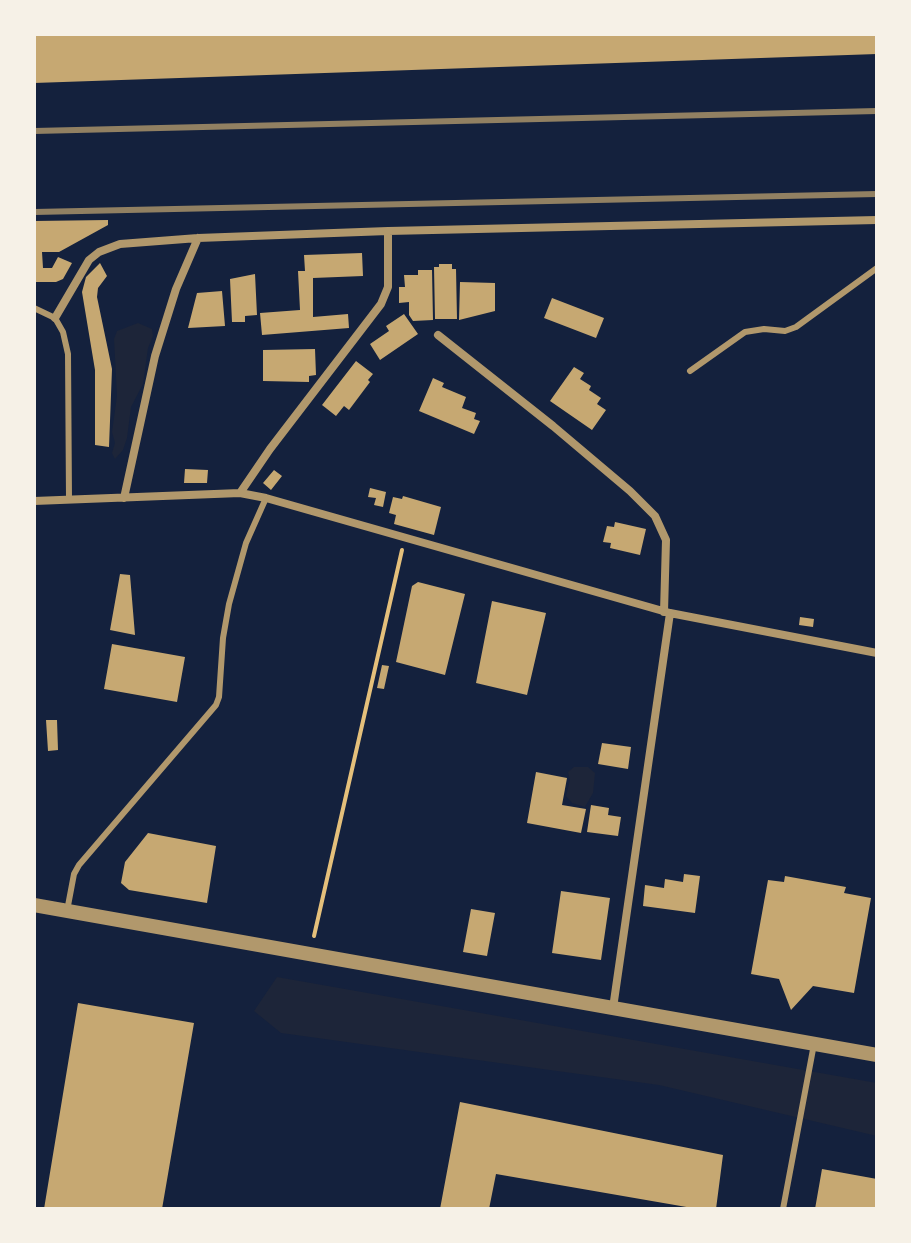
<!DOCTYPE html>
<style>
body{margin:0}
#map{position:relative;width:911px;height:1243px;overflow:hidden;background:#14213d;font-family:"PT Sans Narrow",sans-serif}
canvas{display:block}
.frame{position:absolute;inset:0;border:36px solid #f6f1e7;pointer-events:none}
</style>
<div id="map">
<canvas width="911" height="1243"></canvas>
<div class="frame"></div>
</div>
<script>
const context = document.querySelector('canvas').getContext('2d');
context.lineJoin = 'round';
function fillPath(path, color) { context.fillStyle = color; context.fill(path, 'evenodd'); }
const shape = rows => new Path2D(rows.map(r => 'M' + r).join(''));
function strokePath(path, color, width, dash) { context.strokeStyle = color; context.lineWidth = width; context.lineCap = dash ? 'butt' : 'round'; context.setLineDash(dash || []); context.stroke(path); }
fillPath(shape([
 [138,323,152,329,153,336,148,348,143,384,131,407,127,438,123,450,115,459,112,453,115,443,112,432,117,396,114,339,117,331],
 [574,767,588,767,595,773,593,793,585,807,572,803,566,796,570,780,568,772],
 [277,977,877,1083,877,1136,659,1085,281,1033,254,1011]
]), '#1d2539');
fillPath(shape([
 [34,34,877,34,877,54,34,83],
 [108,220,108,225,59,252,42,252,43,268,52,268,58,257,72,263,63,279,56,282,34,282,34,221],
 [362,253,363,276,313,278,313,317,348,314,349,328,262,335,260,313,300,310,298,271,305,271,304,255],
 [100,263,107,276,98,288,97,297,112,369,109,447,95,445,95,370,82,292,86,277],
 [439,264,452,264,452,269,456,269,457,319,435,319,434,267,439,267],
 [418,270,432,270,433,320,413,321,409,315,409,302,399,303,399,287,405,287,404,275,418,275],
 [255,274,257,315,245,316,245,322,232,322,230,279],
 [460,282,495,283,495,311,459,320],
 [222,291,225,326,188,328,197,293],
 [552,298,604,318,596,338,544,318],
 [404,314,418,334,380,360,370,344,389,331,386,326],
 [315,349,316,375,309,376,309,382,263,381,263,350],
 [356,361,373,374,368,380,370,382,349,410,344,406,336,416,322,405],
 [574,367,584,373,580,379,591,386,589,390,601,398,597,404,606,410,592,430,550,401],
 [433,378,444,383,442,387,466,397,462,408,476,413,474,419,480,421,474,434,419,411],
 [185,469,208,470,207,483,184,483],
 [274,470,282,476,271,490,263,483],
 [370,488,386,492,383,507,374,505,376,498,368,497],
 [403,496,441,507,434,535,394,524,396,515,389,513,393,497,402,499],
 [615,522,646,529,640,555,610,548,611,543,603,542,607,526,614,527],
 [120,574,130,575,135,635,110,630],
 [418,582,465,594,445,675,396,662,412,586],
 [492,601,546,613,527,695,476,683],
 [800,617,814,619,813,627,799,625],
 [112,644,185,657,177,702,104,689],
 [382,665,389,666,384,689,377,688],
 [46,720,57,720,58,750,48,751],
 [602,743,631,747,628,769,598,764],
 [536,772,567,778,562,805,586,809,581,833,527,823],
 [591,805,609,808,608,815,621,817,618,836,587,832],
 [148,833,216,846,207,903,129,890,121,883,125,862],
 [684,874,700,876,695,913,643,906,645,885,664,888,665,879,683,882],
 [785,876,846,887,844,893,871,898,854,993,813,986,791,1010,779,979,751,974,768,880,784,882],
 [561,891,610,898,601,960,552,953],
 [471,909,495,913,487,956,463,952],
 [78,1003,194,1023,162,1209,44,1209],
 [460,1102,723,1155,716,1209,698,1209,496,1174,489,1209,440,1209],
 [822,1169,877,1179,877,1209,815,1209]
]), '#c6a872');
strokePath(shape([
 [314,936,402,550]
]), '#e5c07b', 4);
strokePath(shape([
 [34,308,55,318,63,332,68,354,69,499],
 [690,371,745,332,764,329,785,331,796,327,877,268],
 [67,911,74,874,79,865,216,705,219,697,223,638,229,604,246,543,266,498],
 [783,1209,814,1044]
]), '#b1986c', 6);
strokePath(shape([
 [55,318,89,260,99,252,120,244,198,238,388,231,877,220],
 [438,335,553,426,630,491,655,516,666,540,664,612],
 [240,493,270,449,381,304,388,287,388,231],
 [124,498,155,356,176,289,198,238],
 [34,501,240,493,266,498,670,613,877,653],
 [613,1008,670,613]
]), '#b1986c', 8);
strokePath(shape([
 [34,905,877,1055]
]), '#b1986c', 14);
strokePath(shape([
 [34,131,877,111],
 [34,212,877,194]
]), '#918062', 6);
</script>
